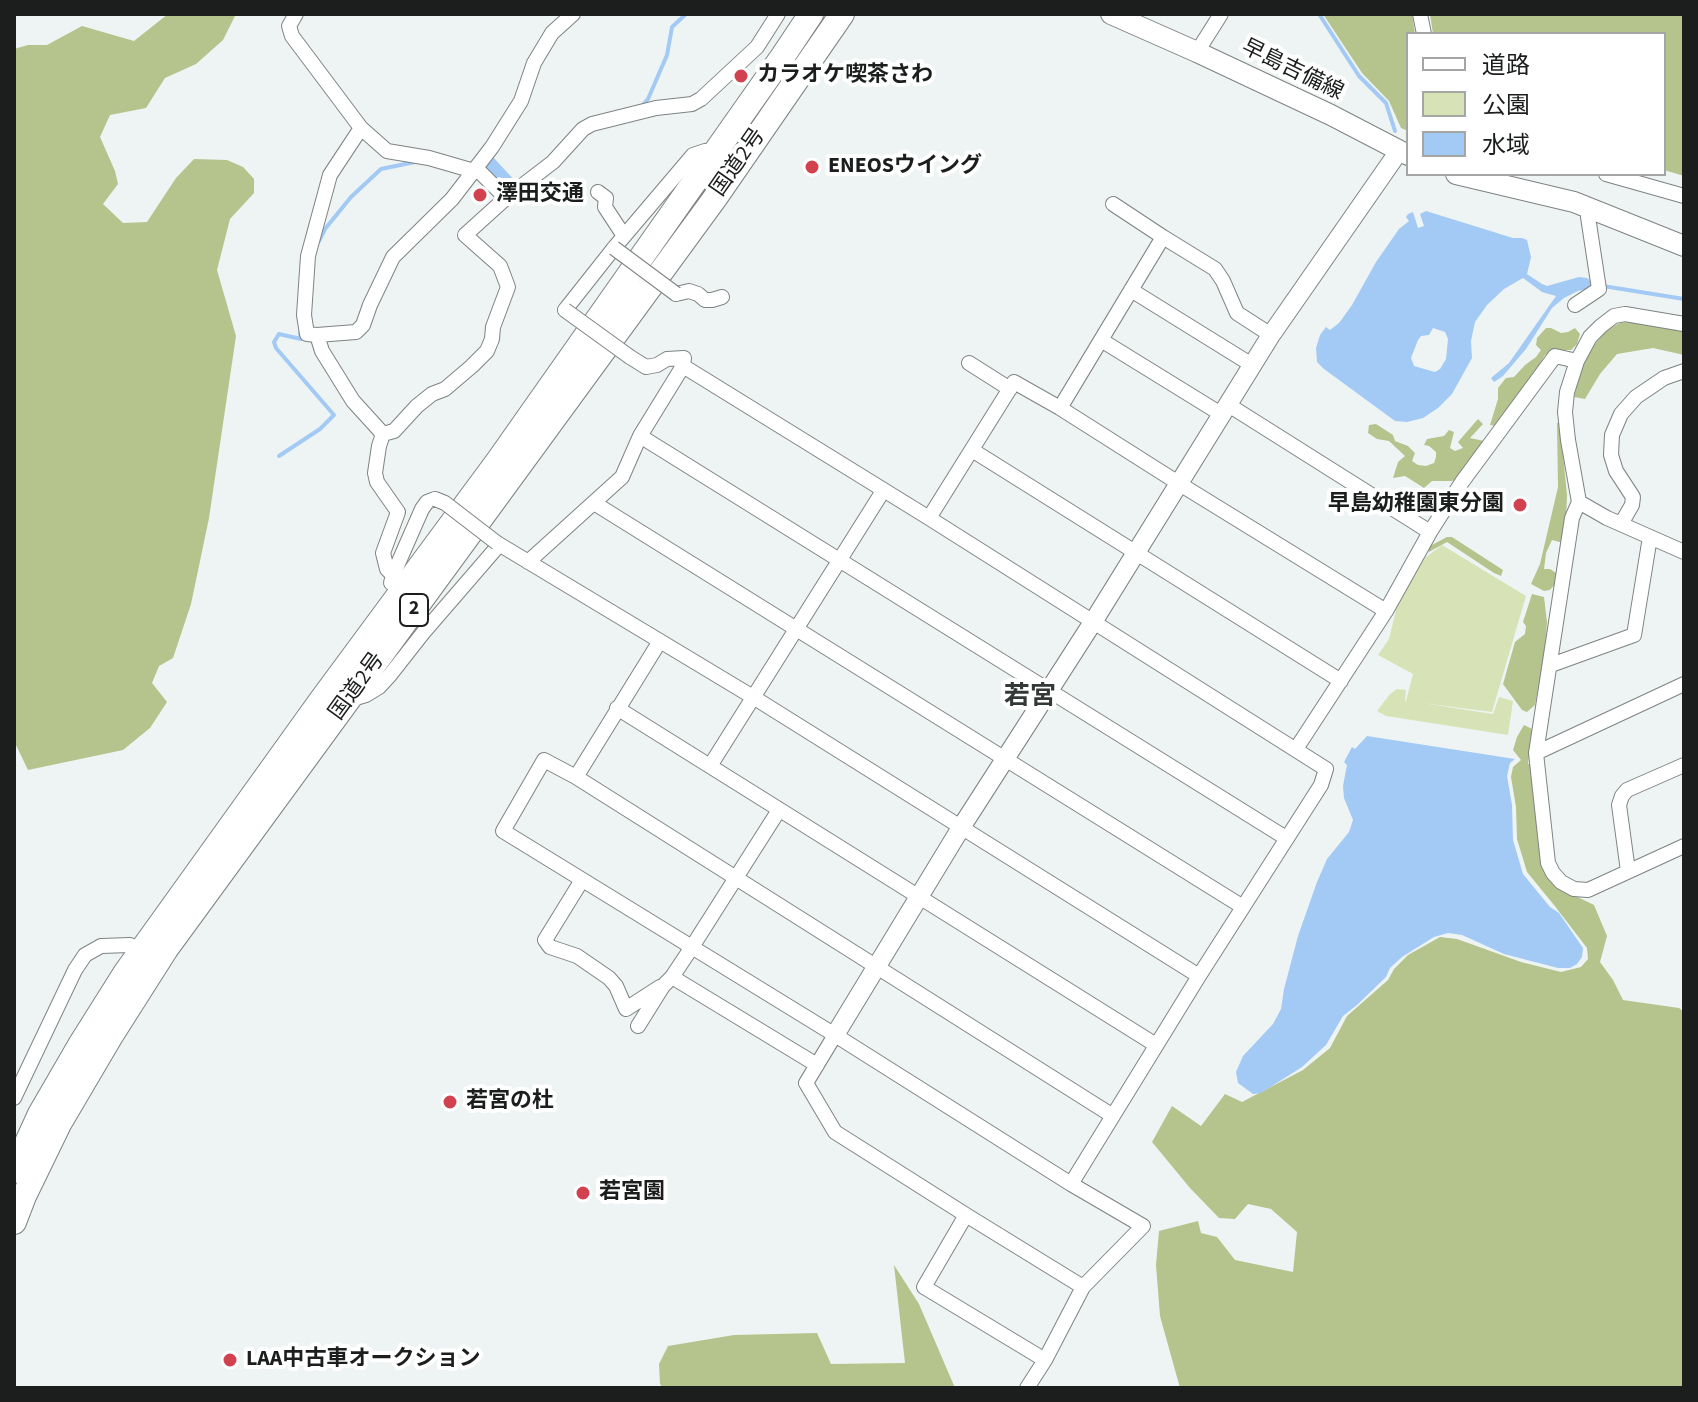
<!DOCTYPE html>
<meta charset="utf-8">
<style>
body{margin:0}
#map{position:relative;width:1698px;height:1402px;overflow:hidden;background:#eef4f3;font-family:"Source Sans 3","Noto Sans JP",sans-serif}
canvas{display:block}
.frame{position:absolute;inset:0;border:16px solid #1b1e1d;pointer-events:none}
.legend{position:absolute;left:1406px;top:32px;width:260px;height:144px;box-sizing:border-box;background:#fff;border:2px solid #a4a5a5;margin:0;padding:10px 14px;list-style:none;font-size:24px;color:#1b1e1d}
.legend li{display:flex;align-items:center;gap:16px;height:40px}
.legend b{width:40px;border:2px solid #a4a5a5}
</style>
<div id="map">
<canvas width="1698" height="1402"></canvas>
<div class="frame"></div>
<ul class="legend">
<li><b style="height:10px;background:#fff"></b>道路</li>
<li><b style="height:22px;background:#d7e3b7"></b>公園</li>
<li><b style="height:22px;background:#a3caf5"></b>水域</li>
</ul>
</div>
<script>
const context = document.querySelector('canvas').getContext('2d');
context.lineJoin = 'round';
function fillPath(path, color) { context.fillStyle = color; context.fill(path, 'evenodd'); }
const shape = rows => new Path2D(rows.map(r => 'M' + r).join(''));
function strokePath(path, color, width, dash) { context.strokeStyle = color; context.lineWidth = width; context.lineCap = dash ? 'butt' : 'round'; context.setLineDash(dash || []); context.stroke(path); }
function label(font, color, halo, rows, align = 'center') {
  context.font = font + ' "Source Sans 3","Noto Sans JP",sans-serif'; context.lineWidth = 8; context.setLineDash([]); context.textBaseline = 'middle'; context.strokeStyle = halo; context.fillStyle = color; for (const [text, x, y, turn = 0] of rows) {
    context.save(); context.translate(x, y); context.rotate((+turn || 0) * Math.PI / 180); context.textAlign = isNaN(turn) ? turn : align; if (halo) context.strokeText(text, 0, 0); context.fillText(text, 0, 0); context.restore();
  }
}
fillPath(shape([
 [1442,545,1526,596,1492,712,1422,703,1493,714,1499,697,1513,701,1508,735,1386,716,1377,711,1390,694,1397,689,1406,690,1405,701,1406,701,1413,674,1378,655,1389,639,1398,602,1425,558]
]), '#d7e3b7');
fillPath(shape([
 [168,14,236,14,223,40,196,64,165,78,146,108,110,115,100,137,115,171,118,184,103,204,123,223,147,222,176,178,194,159,227,160,243,167,254,179,254,193,230,219,217,270,236,336,209,518,191,604,173,658,159,666,152,683,167,702,150,728,123,750,28,770,14,741,14,49,28,45,47,45,82,26,134,41],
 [1323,14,1412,14,1415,34,1408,34,1408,131,1401,128,1389,101,1362,73],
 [1430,14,1684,14,1684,176,1664,170,1664,34,1433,34],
 [1621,322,1684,327,1684,355,1653,348,1617,354,1600,374,1585,399,1574,397,1580,371,1591,349,1606,331],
 [1546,328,1551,328,1561,333,1568,332,1575,328,1580,334,1577,344,1571,350,1554,350,1545,355,1527,386,1497,426,1490,425,1498,399,1498,388,1506,378,1514,377,1525,365,1536,357,1541,350,1536,345,1537,338],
 [1478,419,1483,424,1470,438,1484,441,1483,449,1461,478,1452,481,1432,481,1424,488,1405,476,1393,478,1398,462,1405,456,1389,441,1377,439,1368,433,1369,425,1376,424,1393,435,1395,441,1408,446,1415,453,1412,461,1418,465,1426,466,1434,463,1436,457,1436,452,1429,446,1424,445,1427,439,1444,436,1449,430,1454,432,1450,448,1455,451,1463,448,1458,442],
 [1557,423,1560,423,1567,495,1566,519,1563,543,1552,540,1546,553,1544,569,1550,569,1556,573,1556,583,1550,590,1544,591,1531,584,1540,564,1558,487],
 [1447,537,1452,537,1503,570,1501,576,1494,573,1447,542,1429,552,1428,547],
 [1532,594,1544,597,1547,622,1545,651,1535,705,1527,712,1522,710,1503,684,1515,642,1525,634,1526,626,1523,622],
 [1524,725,1532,729,1528,764,1533,763,1537,817,1565,891,1594,905,1607,936,1600,962,1613,980,1623,1000,1679,1008,1684,1012,1684,1388,1180,1388,1160,1316,1156,1265,1159,1231,1198,1221,1201,1233,1217,1237,1235,1260,1293,1272,1297,1232,1271,1209,1248,1204,1235,1219,1219,1218,1190,1188,1152,1142,1172,1106,1201,1126,1225,1094,1242,1102,1303,1070,1330,1048,1347,1016,1388,980,1394,969,1408,955,1440,937,1457,939,1521,962,1561,972,1581,967,1588,959,1587,948,1554,905,1527,872,1517,839,1516,807,1511,777,1513,767,1521,760,1513,750,1517,737],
 [894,1265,919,1304,955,1388,663,1388,660,1384,659,1364,668,1346,734,1335,817,1333,831,1364,905,1363]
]), '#b5c38c');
fillPath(shape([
 [492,156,518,184,512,190,502,190,484,169],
 [1426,211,1513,238,1522,238,1527,240,1531,257,1527,274,1542,284,1547,286,1579,277,1587,278,1595,284,1593,288,1578,291,1564,298,1552,308,1526,349,1503,376,1494,382,1491,378,1509,363,1556,296,1542,292,1523,278,1504,289,1487,305,1475,322,1471,341,1472,358,1452,394,1438,408,1423,418,1407,422,1395,421,1324,369,1317,362,1316,348,1320,335,1326,327,1330,330,1339,323,1352,305,1376,262,1399,229,1409,221,1406,217,1408,214,1413,212,1418,228,1424,226,1420,214],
 [1433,328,1445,332,1448,339,1446,359,1440,369,1435,372,1414,366,1411,358,1418,340,1421,336,1429,335],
 [1367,736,1515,759,1510,763,1507,776,1512,805,1513,840,1523,874,1550,907,1559,913,1583,948,1582,957,1577,964,1570,968,1558,968,1504,954,1462,935,1448,933,1434,937,1402,957,1390,968,1386,977,1357,1005,1343,1016,1326,1045,1302,1067,1261,1093,1253,1094,1238,1083,1236,1072,1243,1056,1273,1024,1281,1009,1284,989,1298,936,1317,882,1327,859,1349,832,1353,820,1344,798,1343,786,1347,765,1344,762,1352,747,1355,749]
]), '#a3caf5');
strokePath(shape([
 [1319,14,1359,76,1386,103,1395,131],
 [641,107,648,99,667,55,672,27,686,14],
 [319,241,325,229,351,197,381,169,420,161],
 [1603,286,1684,299],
 [279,456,320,429,334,415,276,348,274,342,279,334,301,339,300,333]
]), '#a3caf5', 4);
const minor = shape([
 [296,14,289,26,292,36,361,128,387,151,429,158,474,171],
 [1420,14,1424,34],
 [1197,52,1221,14],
 [476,168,506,198,553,162,583,129,592,124,656,108,692,104,701,99,757,47,778,14],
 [1606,174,1684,196],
 [598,192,606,198,605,207,624,236],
 [1113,204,1163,237],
 [1131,290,1252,365],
 [676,294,689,291,698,294,705,300,712,300,722,297],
 [1575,305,1599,289,1588,217,1589,207],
 [565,310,614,248,693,155,705,151,717,150],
 [1684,324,1625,314,1614,316,1601,326,1590,337,1577,361,1567,392,1565,412,1568,440,1579,502,1572,518,1536,753,1548,863,1553,873,1561,882,1574,889,1588,890,1684,846],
 [317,335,307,334,304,315,308,256,330,175,361,128],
 [1101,340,1221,414],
 [630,357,646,367,657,365,667,359,684,358,683,366],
 [969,363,1010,389],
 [1227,404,1430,532],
 [1060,408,1163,237,1215,269,1223,281,1237,313,1271,335],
 [383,434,353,401,322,351,317,335,356,332,363,325,370,305,393,257,452,199,492,147,521,101,534,63,552,33,573,14],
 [640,436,1286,838],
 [972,450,1341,681],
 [1579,502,1607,518,1684,552],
 [594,503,1243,907],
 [929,518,1014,382,1060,408,1183,486,1386,611],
 [1621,524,1632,505,1633,497,1616,471,1611,455,1612,435,1621,414,1636,397,1664,378,1684,371],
 [497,543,753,697,1199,976],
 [528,562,622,477,640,436,683,366,929,518,1326,769,1321,785,1199,976,1071,1184],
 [393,575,387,569,383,553,398,512,377,482,375,473,379,446,383,434,394,431,417,406,432,394,445,389,472,366,487,351,492,339,493,327,508,287,500,266,465,235,506,198],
 [391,583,393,575,422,509,427,502,435,499],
 [660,641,576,777,544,760,503,831,835,1035,1071,1184,1143,1226,1083,1287,1045,1360,924,1287,966,1215,835,1132,806,1083,835,1035],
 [1551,665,1634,635,1650,537],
 [352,699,366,695,379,687,390,675,423,633,499,545],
 [617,708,1156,1045],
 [1296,749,1386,611,1430,532,1462,482,1555,356,1577,361],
 [1536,753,1684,684],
 [710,766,883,491],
 [576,777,1113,1116],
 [1628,871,1619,805,1622,796,1627,790,1684,765],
 [582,880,545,940,550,947,577,956,609,978,616,986,626,1009,660,987],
 [672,977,817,1065],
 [638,1026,663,986,672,977,692,947,779,810],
 [14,1098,75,970,85,955,101,946,130,945,141,951],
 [966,1215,1083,1287],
 [1027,1388,1045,1360]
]);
const tertiary = shape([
 [835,1035,962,826,1093,622,1271,335,1399,151]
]);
const secondary = shape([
 [1111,14,1197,52,1331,115,1408,155],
 [1456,174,1574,202,1684,246]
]);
const trunk = shape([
 [14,1171,40,1114,80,1045,126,972,322,699,498,461,783,56,811,14],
 [14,1222,24,1196,59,1124,112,1034,166,949,715,198,842,14]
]);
strokePath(minor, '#7e8382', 16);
strokePath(tertiary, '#7e8382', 20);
strokePath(secondary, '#7e8382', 22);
strokePath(trunk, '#7e8382', 26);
strokePath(minor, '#fff', 14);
strokePath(tertiary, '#fff', 18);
strokePath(secondary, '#fff', 20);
strokePath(trunk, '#fff', 24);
const minorBridge = shape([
 [614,248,676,294],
 [565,310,630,357],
 [435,499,445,503,497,543]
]);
strokePath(minorBridge, '#7e8382', 16, []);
strokePath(minorBridge, '#fff', 14);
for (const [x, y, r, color] of [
 [741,76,8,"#d2424e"],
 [812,167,8,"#d2424e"],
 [480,195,8,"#d2424e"],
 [1520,505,8,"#d2424e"],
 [450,1102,8,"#d2424e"],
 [583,1193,8,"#d2424e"],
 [230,1360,8,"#d2424e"]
]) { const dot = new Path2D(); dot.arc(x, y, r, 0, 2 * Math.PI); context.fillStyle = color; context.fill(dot); strokePath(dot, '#fff', 3); }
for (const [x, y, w] of [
 [414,610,28]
]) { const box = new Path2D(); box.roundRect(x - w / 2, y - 16, w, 32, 6); context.fillStyle = '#fff'; context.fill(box); strokePath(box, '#1b1e1d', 2); }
label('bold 20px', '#1b1e1d', null, [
 ["2",414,610]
]);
label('22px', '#1b1e1d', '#fff', [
 ["早島吉備線",1292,71,26],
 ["国道2号",739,163,-55],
 ["国道2号",358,687,-54]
]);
label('bold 22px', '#1b1e1d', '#fff', [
 ["カラオケ喫茶さわ",757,76],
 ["ENEOSウイング",828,167],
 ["澤田交通",496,195],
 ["早島幼稚園東分園",1504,505,"right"],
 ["若宮の杜",466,1102],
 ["若宮園",599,1193],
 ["LAA中古車オークション",246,1360]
], 'left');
label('bold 26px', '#343938', '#fff', [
 ["若宮",1030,698]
]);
</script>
